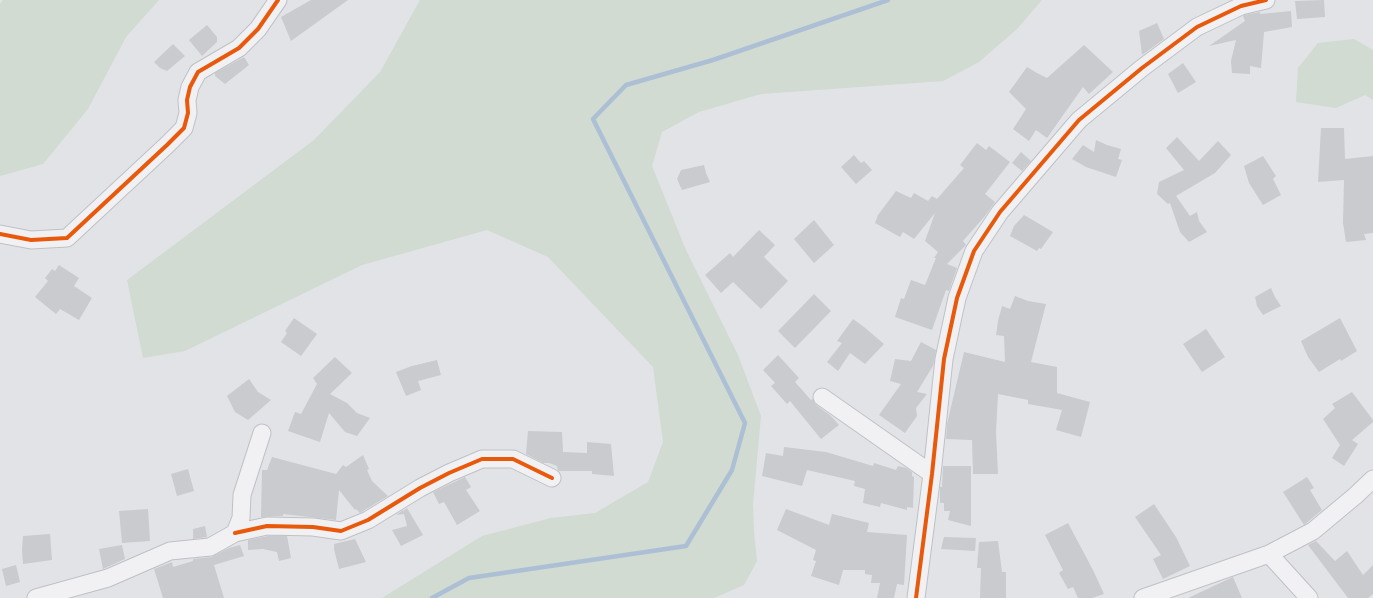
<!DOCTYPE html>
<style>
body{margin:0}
canvas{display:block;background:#e1e3e7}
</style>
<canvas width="1373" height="598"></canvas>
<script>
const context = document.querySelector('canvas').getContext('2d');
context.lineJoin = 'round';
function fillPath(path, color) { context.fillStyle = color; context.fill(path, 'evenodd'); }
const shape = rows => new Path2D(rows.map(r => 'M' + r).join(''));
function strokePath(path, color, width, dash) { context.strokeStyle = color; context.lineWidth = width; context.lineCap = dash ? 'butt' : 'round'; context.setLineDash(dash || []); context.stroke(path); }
fillPath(shape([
 [3,0,159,0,126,37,88,109,43,164,0,176,0,4],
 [420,0,1042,0,1017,29,979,62,943,81,761,94,699,112,662,132,652,166,686,250,738,355,761,416,753,504,754,532,757,561,744,585,714,598,382,598,482,536,551,518,595,513,648,482,663,442,653,367,548,257,487,230,362,265,185,351,143,358,127,280,314,140,380,72],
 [1354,39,1373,50,1373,100,1365,95,1336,108,1296,102,1298,68,1318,43]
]), '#d1dbd1');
strokePath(shape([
 [432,598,469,578,686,546,732,470,745,423,593,119,626,85,713,60,888,0]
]), '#adbfd4', 4.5);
fillPath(shape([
 [311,0,348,0,291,41,281,17],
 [1324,0,1325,17,1297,19,1295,1],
 [1291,11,1292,27,1264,32,1261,68,1250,66,1250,74,1232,73,1231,61,1236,40,1209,46,1245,21,1243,16,1244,15,1260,12,1260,14],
 [1157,23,1164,39,1142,55,1139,31],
 [207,25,217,37,217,42,202,56,189,40],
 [173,44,185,56,167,71,160,68,154,62],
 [1084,45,1113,72,1089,94,1083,87,1047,138,1036,130,1029,141,1013,129,1026,109,1009,92,1027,67,1037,73,1047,78],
 [244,57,249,65,225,84,215,76,215,73],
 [1183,63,1196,82,1178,93,1168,74],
 [1321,128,1344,128,1345,159,1373,156,1373,233,1364,234,1366,240,1346,242,1343,223,1344,180,1318,182],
 [1177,137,1199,161,1218,141,1231,155,1215,173,1176,196,1190,216,1197,212,1199,221,1207,232,1189,242,1180,232,1170,203,1168,204,1157,194,1159,182,1184,170,1166,148],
 [1096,140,1107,145,1121,149,1118,159,1122,160,1116,177,1086,167,1072,159,1083,145,1094,152],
 [977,143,986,150,989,146,1010,162,985,194,995,202,985,216,963,241,966,245,947,264,957,268,949,291,946,290,932,330,895,317,901,298,904,299,911,280,925,285,936,258,934,258,938,252,925,241,935,213,914,239,903,232,900,237,875,223,878,215,896,191,911,198,914,193,928,201,932,196,937,199,964,168,960,165],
 [1021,152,1031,161,1022,171,1012,163],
 [854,155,861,163,864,161,872,170,856,184,841,167],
 [1263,156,1276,176,1273,179,1281,195,1263,205,1249,183,1244,166],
 [704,165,706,173,710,182,682,190,677,179,681,170],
 [1024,215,1053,232,1041,249,1039,248,1037,251,1010,236,1014,226],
 [814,220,834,245,814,263,794,239],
 [759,230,775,245,764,257,788,281,761,309,733,282,721,293,705,275,730,253,733,257],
 [59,265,79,278,74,286,92,298,79,320,60,309,56,314,35,297,48,281,45,278,52,269,55,271],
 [1271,288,1275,297,1281,306,1263,315,1257,306,1255,297],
 [814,294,831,311,795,348,778,331],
 [1015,296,1028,301,1046,304,1031,362,1057,367,1057,393,1090,402,1081,437,1056,430,1062,410,1028,404,1028,400,998,394,996,432,998,474,973,474,972,440,946,439,947,424,964,352,1005,362,1004,336,996,335,998,321,1002,306,1010,309],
 [294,318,317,334,301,356,281,342,287,333,285,331],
 [1340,318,1357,351,1341,361,1340,359,1319,372,1308,357,1301,341],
 [853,319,864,327,884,344,865,364,850,353,838,371,827,362,842,343,837,341],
 [1206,329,1225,357,1202,372,1183,344],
 [921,342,936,350,933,366,917,392,927,394,916,408,917,416,905,433,879,415,901,384,890,381,895,359,911,361],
 [778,355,799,378,795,382,811,400,813,399,816,405,831,416,839,425,821,439,790,401,787,404,771,386,775,383,763,370],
 [335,357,352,373,330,394,347,403,357,413,370,418,357,436,345,432,329,413,320,442,288,431,295,412,301,414,317,384,313,378],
 [437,360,441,375,418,381,421,390,406,396,396,372,412,366],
 [249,379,258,392,271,400,248,420,235,412,227,396],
 [1352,392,1373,420,1373,422,1352,440,1358,444,1344,466,1332,458,1340,445,1323,419,1335,408,1332,404],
 [528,431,562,432,563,452,587,453,587,442,611,444,614,476,592,474,592,471,558,471,557,466,549,463,543,463,526,454],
 [784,447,826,452,873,466,874,463,896,470,898,466,906,468,912,472,912,476,914,477,913,508,907,507,907,510,881,503,880,507,863,503,865,489,854,486,855,481,807,470,802,486,762,476,766,453,783,456],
 [363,455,369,469,367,470,372,481,388,496,363,511,360,513,356,509,355,510,339,490,336,520,283,514,283,516,261,517,262,470,267,470,272,457,336,474,343,465,346,467],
 [943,466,971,466,971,526,948,520,950,511,944,511,944,503,940,503,940,487,942,487],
 [188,469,194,491,177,496,171,474],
 [465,477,471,487,466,490,480,511,457,525,444,502,439,504,433,492],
 [1307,477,1314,488,1310,490,1322,510,1304,525,1283,492],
 [1154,504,1176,537,1190,566,1163,579,1153,559,1161,555,1135,517],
 [407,508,423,535,401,546,392,530,407,526,404,514,396,515,403,510,404,512,404,510],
 [148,509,150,541,122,543,119,511],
 [786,509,829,525,832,514,869,523,867,532,907,535,904,585,897,584,894,598,877,598,880,583,871,583,872,575,865,574,865,570,843,570,839,585,811,576,816,561,813,560,816,550,777,530],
 [1068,523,1094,572,1104,594,1092,598,1078,598,1073,587,1068,589,1059,573,1063,570,1045,535],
 [205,526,207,537,193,539,193,529],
 [50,534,52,560,23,564,22,550,23,536],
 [268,536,287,536,291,558,279,561,277,552,263,549,248,550,248,540],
 [944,537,976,538,975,551,941,549],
 [355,539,366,562,339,569,334,549,334,544],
 [998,541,1002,572,1006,572,1006,598,980,598,981,568,977,568,979,542],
 [1316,541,1335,561,1347,551,1363,575,1373,565,1373,594,1368,598,1348,598,1308,545],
 [122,545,125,559,103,569,99,549],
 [240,545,244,556,214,565,224,598,163,598,154,569,172,562,173,567,193,561,193,559,211,557,229,548],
 [16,565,20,582,6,586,2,569],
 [1233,577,1242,598,1188,598]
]), '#c9cbcf');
const street = shape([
 [0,234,31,240,67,238,167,145,184,128,188,113,187,100,190,87,198,72,239,48,258,29,278,0],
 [822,397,932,474],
 [235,533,267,526,313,527,341,531,368,520,420,488,449,473,482,459,513,459,552,478],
 [1269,554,1309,598],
 [36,598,108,578,170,551,210,547,235,533,241,518,242,495,262,433],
 [916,598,932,474,944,359,957,298,974,251,1000,212,1079,120,1142,68,1197,27,1241,6,1266,0],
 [1143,598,1269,554,1313,531,1355,496,1373,479]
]);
strokePath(street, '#bfc1c5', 19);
strokePath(street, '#f1f1f3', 17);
strokePath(shape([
 [0,234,31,240,67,238,167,145,184,128,188,113,187,100,190,87,198,72,239,48,258,29,278,0],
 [235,533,267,526,313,527,341,531,368,520,420,488,449,473,482,459,513,459,552,478],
 [916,598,932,474,944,359,957,298,974,251,1000,212,1079,120,1142,68,1197,27,1241,6,1266,0]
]), '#e8590c', 4);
</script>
